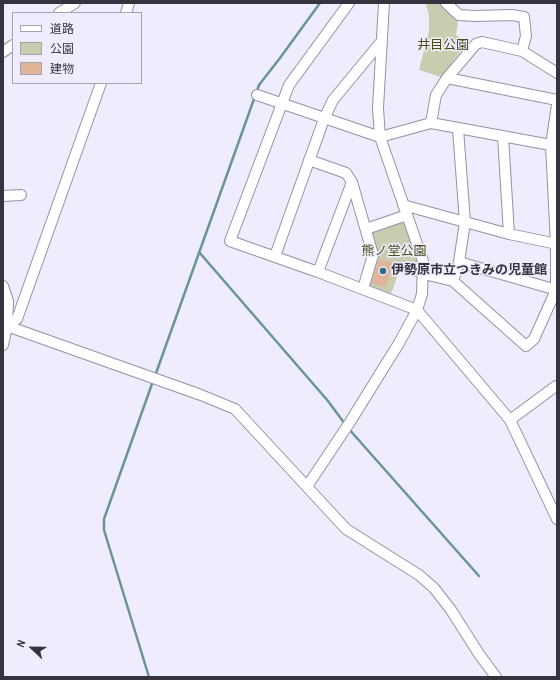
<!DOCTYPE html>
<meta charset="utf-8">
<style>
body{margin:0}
#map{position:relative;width:560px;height:680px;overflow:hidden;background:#efedfd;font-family:"Archivo Narrow","Noto Sans JP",sans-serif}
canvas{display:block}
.frame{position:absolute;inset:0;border:4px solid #35343e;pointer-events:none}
.legend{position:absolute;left:12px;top:12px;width:130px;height:72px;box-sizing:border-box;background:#efedfd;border:1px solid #a5a3b1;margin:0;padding:5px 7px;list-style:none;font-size:12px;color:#35343e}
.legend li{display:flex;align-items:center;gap:8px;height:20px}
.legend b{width:20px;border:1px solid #a5a3b1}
.north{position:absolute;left:12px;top:628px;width:40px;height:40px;-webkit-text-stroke:3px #efedfd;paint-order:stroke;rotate:292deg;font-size:11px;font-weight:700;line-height:16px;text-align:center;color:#35343e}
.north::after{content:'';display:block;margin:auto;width:14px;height:18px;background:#35343e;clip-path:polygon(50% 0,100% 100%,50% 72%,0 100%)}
</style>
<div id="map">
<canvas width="560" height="680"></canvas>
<div class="frame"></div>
<ul class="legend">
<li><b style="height:5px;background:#fff"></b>道路</li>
<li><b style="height:11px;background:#caccaf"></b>公園</li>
<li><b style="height:11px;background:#dfb49a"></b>建物</li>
</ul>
<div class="north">N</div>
</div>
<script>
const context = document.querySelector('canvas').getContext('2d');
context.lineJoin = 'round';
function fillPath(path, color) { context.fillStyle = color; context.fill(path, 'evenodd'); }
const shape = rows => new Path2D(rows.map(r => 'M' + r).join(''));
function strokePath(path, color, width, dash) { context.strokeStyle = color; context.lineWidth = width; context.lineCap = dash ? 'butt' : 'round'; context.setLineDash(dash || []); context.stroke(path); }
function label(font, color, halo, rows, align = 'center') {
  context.font = font + ' "Archivo Narrow","Noto Sans JP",sans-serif'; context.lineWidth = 3; context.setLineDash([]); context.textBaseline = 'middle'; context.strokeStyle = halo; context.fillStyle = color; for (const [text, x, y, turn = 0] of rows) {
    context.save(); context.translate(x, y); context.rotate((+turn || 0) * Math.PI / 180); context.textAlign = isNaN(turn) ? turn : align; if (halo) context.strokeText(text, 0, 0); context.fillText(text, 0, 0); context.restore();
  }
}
fillPath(shape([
 [426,3,441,3,448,7,458,20,456,35,468,42,441,77,419,70,429,31,429,16],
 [405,220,420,264,418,278,399,272,390,297,368,288,369,233]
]), '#caccaf');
strokePath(shape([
 [199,252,328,401,345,424],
 [155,376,259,85,280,58,320,3],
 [348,428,479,576],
 [149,677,104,530,104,519,153,381]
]), '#6b939c', 2.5);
fillPath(shape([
 [379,259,393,263,386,287,372,283]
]), '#dfb49a');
const minor = shape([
 [349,3,289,85,230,241,318,272,417,310,510,420,557,519],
 [446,3,459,15,475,16,512,15,524,17,526,36,522,51],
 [59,13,75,3],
 [126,13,129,3],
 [3,52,13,45],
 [447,78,557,100],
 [257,95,380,137,431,123,551,145,556,244,556,290,534,339,526,346,453,281,459,262],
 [431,123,436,95,447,78,476,44,482,42,522,51,557,73],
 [458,129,465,222,459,262,557,290],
 [503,136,509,234],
 [551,145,557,105],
 [309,160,346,173,352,182,318,272],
 [352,182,373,255,363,289],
 [3,196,21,195],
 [403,205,509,234,557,244],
 [366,229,407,215],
 [275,256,324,119,333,100,381,42],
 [424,274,453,281],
 [3,286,8,301,7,326,3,345],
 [7,326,201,395,235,409,346,529,419,575,434,588,451,610,479,654,496,677],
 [7,326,17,319,101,83],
 [510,420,556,386],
 [308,485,350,422,399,343,417,310,422,294,423,261,380,137,378,108,384,3]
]);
strokePath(minor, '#9491a9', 12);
strokePath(minor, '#fff', 10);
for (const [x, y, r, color] of [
 [383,271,4,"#356a86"]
]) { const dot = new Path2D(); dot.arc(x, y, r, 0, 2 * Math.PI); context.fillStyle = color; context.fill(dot); strokePath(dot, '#efedfd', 1.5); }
label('13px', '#4c4d18', '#efedfd', [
 ["井目公園",443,46],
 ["熊ノ堂公園",394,252]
]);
label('bold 13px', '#35343e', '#efedfd', [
 ["伊勢原市立つきみの児童館",391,271]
], 'left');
</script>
